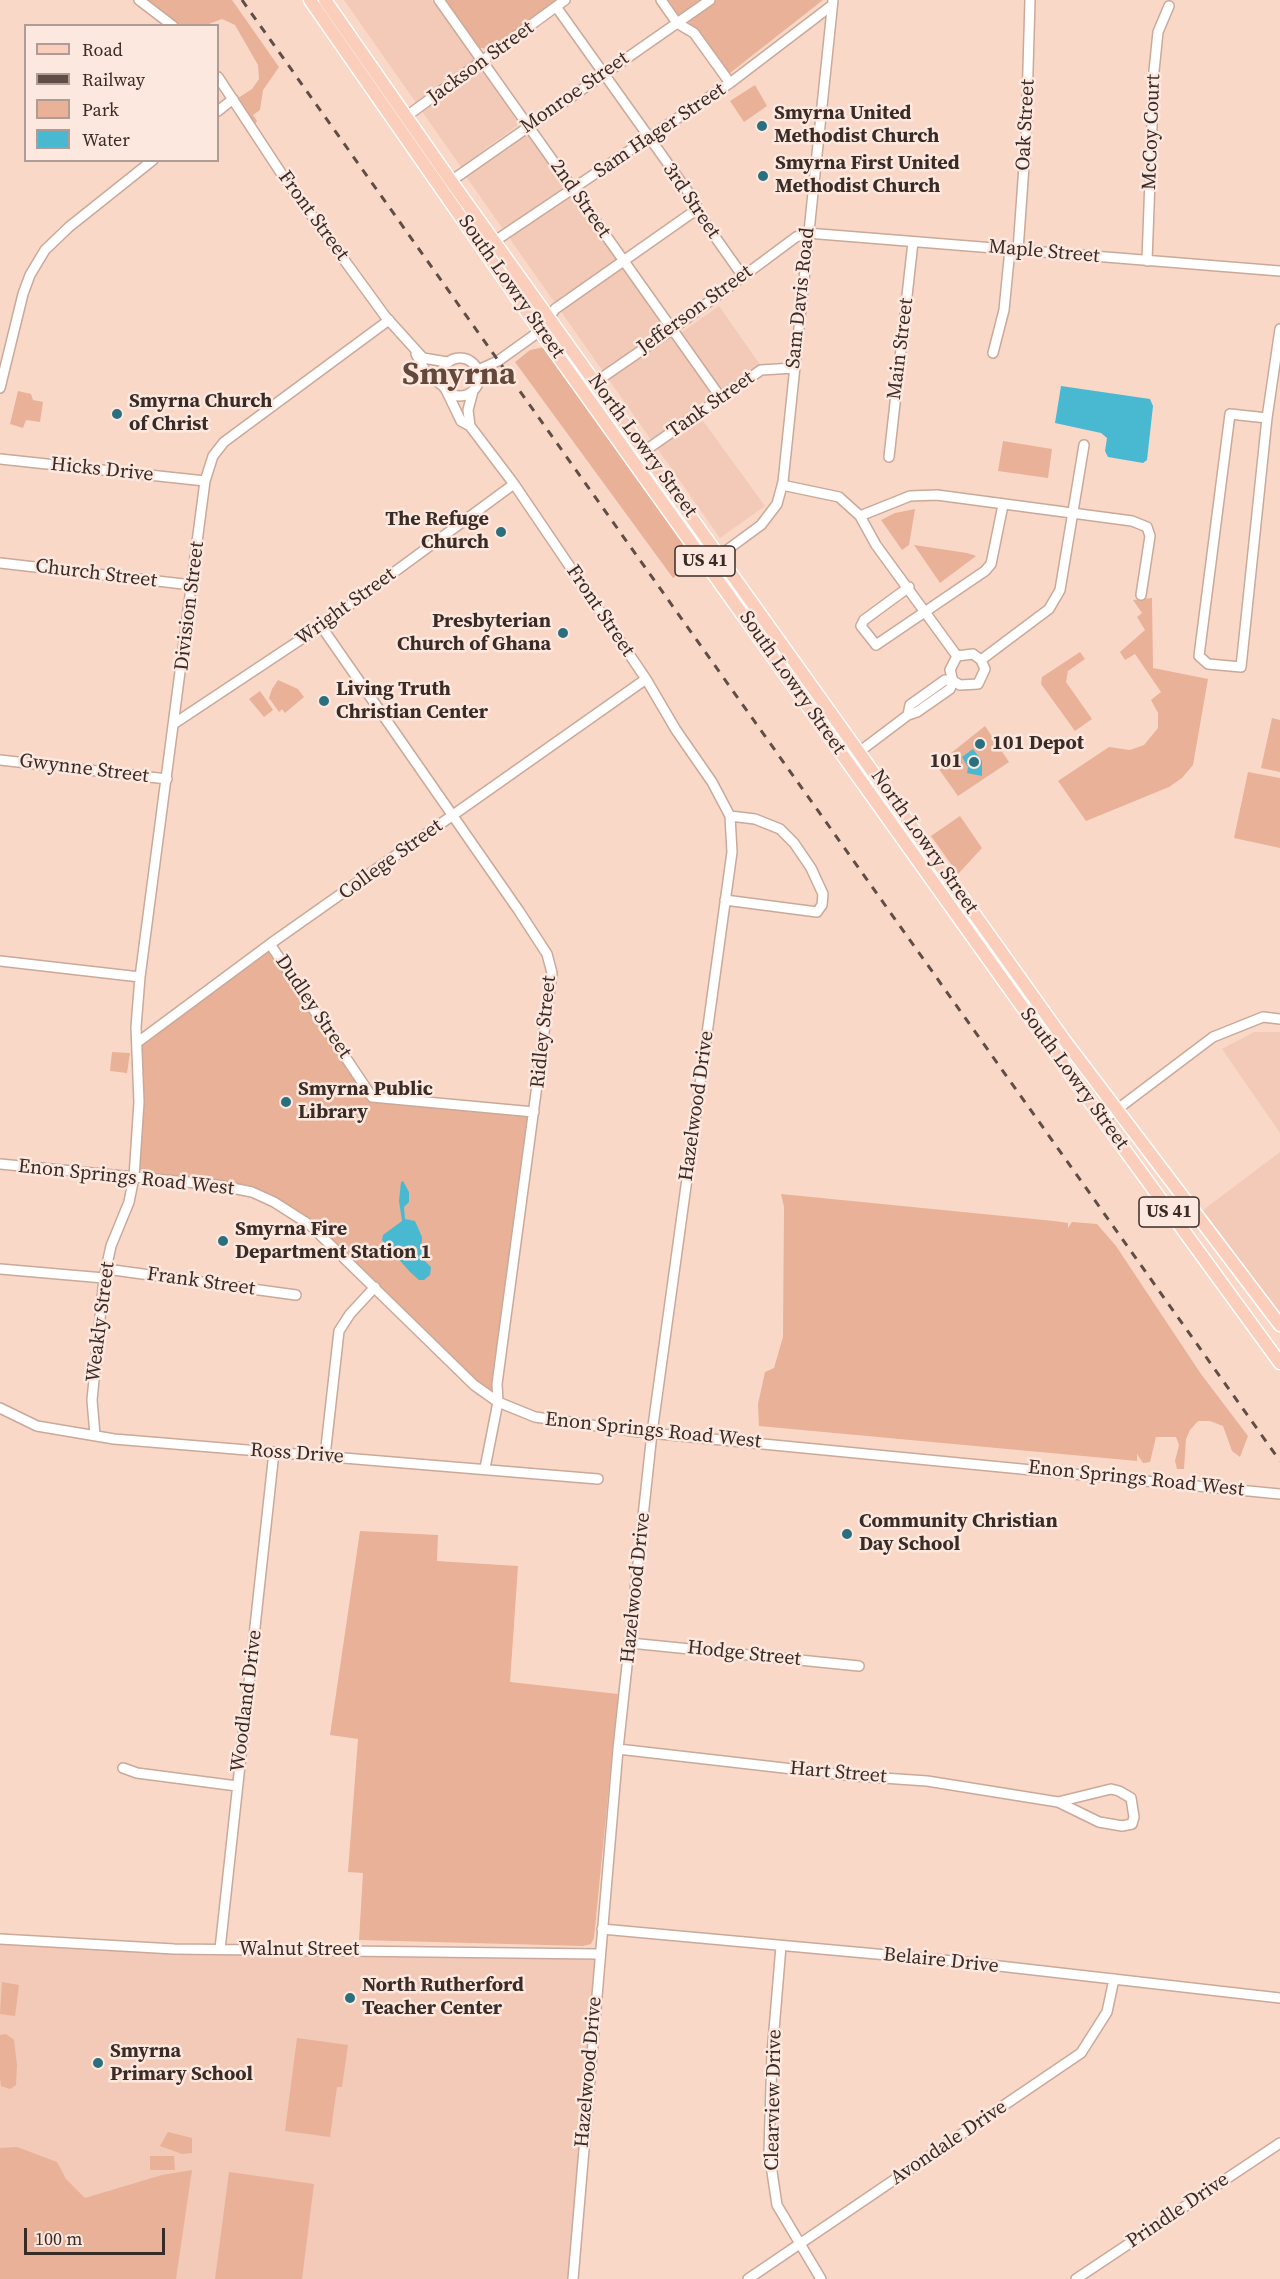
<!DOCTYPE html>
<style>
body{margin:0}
#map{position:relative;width:1280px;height:2279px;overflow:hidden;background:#fad8c8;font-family:"Source Serif 4",serif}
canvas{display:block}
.legend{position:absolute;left:24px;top:24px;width:195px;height:138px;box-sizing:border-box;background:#fde8df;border:2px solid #af9d95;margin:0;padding:8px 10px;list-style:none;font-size:18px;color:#392c26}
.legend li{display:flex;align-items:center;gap:12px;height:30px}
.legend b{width:30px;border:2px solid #af9d95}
.scale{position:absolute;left:24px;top:2228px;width:141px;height:27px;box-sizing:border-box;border:3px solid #392c26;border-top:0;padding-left:8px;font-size:18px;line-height:21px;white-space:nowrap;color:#392c26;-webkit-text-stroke:4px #fde8df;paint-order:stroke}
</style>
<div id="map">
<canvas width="1280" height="2279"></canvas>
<ul class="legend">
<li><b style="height:8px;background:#facebb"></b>Road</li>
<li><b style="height:8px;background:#5f4e46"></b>Railway</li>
<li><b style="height:16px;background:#e9b197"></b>Park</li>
<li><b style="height:16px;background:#49b9d2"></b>Water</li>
</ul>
<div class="scale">100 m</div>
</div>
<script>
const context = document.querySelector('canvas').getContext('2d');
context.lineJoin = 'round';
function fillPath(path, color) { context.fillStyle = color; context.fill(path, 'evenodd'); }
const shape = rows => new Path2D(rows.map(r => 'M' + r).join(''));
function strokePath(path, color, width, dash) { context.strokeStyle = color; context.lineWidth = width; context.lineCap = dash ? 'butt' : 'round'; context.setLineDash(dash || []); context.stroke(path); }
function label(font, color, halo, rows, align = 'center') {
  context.font = font + ' "Source Serif 4",serif'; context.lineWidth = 5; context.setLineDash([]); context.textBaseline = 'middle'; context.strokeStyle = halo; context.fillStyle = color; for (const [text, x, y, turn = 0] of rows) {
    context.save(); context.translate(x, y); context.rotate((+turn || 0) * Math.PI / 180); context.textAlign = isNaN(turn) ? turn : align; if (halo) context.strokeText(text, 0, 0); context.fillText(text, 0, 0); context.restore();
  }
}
fillPath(shape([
 [344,0,432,0,519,124,461,167],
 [526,131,672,339,719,306,761,366,701,418,765,506,720,538,465,175],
 [1254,1032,1280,1032,1280,1133,1222,1049],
 [1280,1152,1280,1314,1203,1210],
 [0,1939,42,1943,599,1954,573,2279,0,2279]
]), '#f2cab7');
fillPath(shape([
 [147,0,232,0,279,67,263,90,260,110,253,115,257,121,255,124,238,98,252,89,259,79,258,65,235,25,222,19,206,25,179,25],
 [445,0,560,0,493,49,480,48],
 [665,0,823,0,730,73,726,72,684,16,676,15],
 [755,85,767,106,744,122,730,101],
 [545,347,698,560,673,578,515,362,530,350],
 [18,391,31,394,33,400,43,402,40,422,26,420,23,428,10,424],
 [1003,441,1052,449,1048,478,998,471],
 [915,509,909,545,902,550,881,520,895,513],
 [914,545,967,553,976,556,940,583],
 [1152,598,1153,668,1208,679,1193,765,1182,778,1169,787,1086,821,1058,781,1109,747,1130,750,1144,745,1158,728,1158,713,1151,700,1161,692,1135,654,1125,660,1120,652,1145,630,1137,617,1142,613,1133,600],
 [1080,652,1085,659,1068,671,1066,682,1092,719,1075,731,1041,684,1042,677],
 [278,680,298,689,304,697,285,713,282,709,279,712,269,698,272,689],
 [260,691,273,710,264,717,249,699],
 [1272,718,1280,720,1280,772,1261,768],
 [985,726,1009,762,958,796,936,765],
 [1248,772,1280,778,1280,848,1234,838],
 [960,816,982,848,958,874,931,836],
 [270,944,367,1092,534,1112,498,1402,320,1233,252,1192,134,1177,138,1042],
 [112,1052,130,1053,127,1073,110,1071],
 [781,1194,1054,1221,1068,1223,1068,1228,1072,1222,1097,1224,1116,1246,1201,1374,1248,1436,1240,1457,1232,1451,1223,1426,1210,1421,1198,1421,1190,1430,1186,1439,1184,1469,1177,1469,1175,1461,1179,1445,1176,1437,1156,1437,1150,1462,1143,1463,1137,1454,1137,1461,759,1426,758,1404,765,1372,774,1368,783,1337,784,1207],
 [360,1531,438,1535,437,1561,518,1566,510,1682,618,1694,594,1938,591,1944,583,1946,359,1940,363,1873,348,1872,358,1739,330,1735],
 [2,1982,19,1985,15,2016,0,2014],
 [6,2034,14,2040,17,2065,16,2085,10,2089,1,2086,0,2077,0,2035],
 [297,2038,348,2045,342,2087,337,2087,330,2137,285,2131],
 [168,2132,192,2138,192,2153,182,2154,160,2146],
 [17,2147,57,2162,66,2179,85,2198,162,2175,192,2170,176,2279,0,2279,0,2148],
 [150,2156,174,2156,175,2170,150,2170],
 [229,2172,314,2184,302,2279,215,2279]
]), '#e9b197');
fillPath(shape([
 [1061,386,1150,399,1153,406,1147,460,1143,463,1108,457,1105,451,1107,438,1101,433,1055,423],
 [973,749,982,761,982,776,967,773,968,767,962,757],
 [403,1181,409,1192,409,1202,404,1207,405,1219,415,1221,422,1237,421,1257,431,1267,430,1275,424,1280,419,1280,409,1271,382,1240,383,1235,402,1221,399,1201,401,1182]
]), '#49b9d2');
const minor = shape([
 [139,0,173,26],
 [439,0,721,398],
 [661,0,677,23,694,33,730,83],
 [557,8,696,203,696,210,742,275],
 [218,77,283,176,385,316,423,358,447,362],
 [218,111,233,99],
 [396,124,565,0],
 [441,188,710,0],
 [489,245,730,83,831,6],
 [1018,250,1026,138,1030,0],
 [1147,261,1154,71,1158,32,1169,6],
 [993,353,1004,310,1010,249],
 [416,354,427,374,443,386],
 '441 377a19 19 0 1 1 38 0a19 19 0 1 1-38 0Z',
 [478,370,498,361,540,331,555,309,696,210],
 [0,388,23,294,30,275,45,250,69,227,153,160],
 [446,390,461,421,470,426,514,484,646,679,676,730,712,782,730,816,732,852,652,1433,618,1749,573,2279],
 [584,390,671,330,796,237,807,233,1280,271],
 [1230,414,1267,418,1241,667,1208,664,1199,656,1230,414],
 [1267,418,1280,329],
 [470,426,468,410,473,391],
 [889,457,913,242],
 [0,459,205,481],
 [633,459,761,370,794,368],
 [782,485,839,497,860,516],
 [0,563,192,585],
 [708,564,761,525,777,504,783,482,833,0],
 [909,587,864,620,861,626,876,645,985,571,991,564,1003,505],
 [321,626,519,911,547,954,552,973,497,1384,498,1402,485,1468],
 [957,656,876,545,860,516,910,496,937,495,1132,521,1147,527,1150,536,1141,595],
 [981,660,1049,609,1060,590,1084,445],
 [175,723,321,626,514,484],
 [0,760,167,779],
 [847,761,908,715,917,712,950,689,953,681,960,685,978,684,985,669,981,660,973,654,957,656,950,670,953,681,945,680,910,705,908,715],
 [725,900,817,912,822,905,823,894,811,868,794,843,780,829,755,819,730,816],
 [270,944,372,1097,534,1112],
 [0,961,140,977],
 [138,1042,270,944,646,679],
 [1103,1120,1213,1037,1263,1017,1280,1019],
 [0,1164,217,1185,252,1192,274,1202,310,1225,474,1385,498,1402,535,1417,639,1432,1280,1494],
 [0,1269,104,1278],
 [106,1269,296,1295],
 [0,1408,37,1426,114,1439,598,1479],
 [95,1435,92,1400,104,1278,111,1246,129,1202,134,1177,139,1102,136,1027,140,977,205,481,213,456,224,442,389,320],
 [325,1456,339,1331,350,1314,375,1287],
 [630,1643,859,1666],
 [618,1749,854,1776,927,1781,1058,1802,1111,1789,1119,1791,1131,1798,1134,1817,1132,1824,1122,1826,1099,1822,1058,1802],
 [123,1768,137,1773,237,1786],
 [602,1929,964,1962,1280,1998],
 [0,1939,174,1949,599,1954],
 [781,1946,772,2054,769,2152,777,2205,821,2279],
 [220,1949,274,1452],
 [748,2279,1081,2053,1107,2012,1114,1979],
 [1076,2279,1280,2143]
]);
const major = shape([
 [310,0,540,331,1103,1120,1280,1363],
 [325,0,451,181,1065,1041,1280,1325]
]);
strokePath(minor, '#caa99a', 12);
strokePath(major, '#fff', 15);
strokePath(minor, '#fff', 9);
strokePath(major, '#facebb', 12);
strokePath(shape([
 [242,0,1280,1461]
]), '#5f4e46', 3, [8, 8]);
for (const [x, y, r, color] of [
 [762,126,6,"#2a6f7e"],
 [763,176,6,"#2a6f7e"],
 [117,414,6,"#2a6f7e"],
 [501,532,6,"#2a6f7e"],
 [563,633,6,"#2a6f7e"],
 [324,701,6,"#2a6f7e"],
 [980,744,6,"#2a6f7e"],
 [974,762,6,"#2a6f7e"],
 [286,1102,6,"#2a6f7e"],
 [223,1241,6,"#2a6f7e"],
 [847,1534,6,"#2a6f7e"],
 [350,1998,6,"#2a6f7e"],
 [98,2063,6,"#2a6f7e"]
]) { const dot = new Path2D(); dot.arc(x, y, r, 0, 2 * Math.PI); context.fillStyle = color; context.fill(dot); strokePath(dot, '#fde8df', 2); }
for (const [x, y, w] of [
 [705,561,60],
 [1169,1212,60]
]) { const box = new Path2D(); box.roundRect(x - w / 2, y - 15, w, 30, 4.5); context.fillStyle = '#fde8df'; context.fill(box); strokePath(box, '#392c26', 1.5); }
label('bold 18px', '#392c26', null, [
 ["US 41",705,561],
 ["US 41",1169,1212]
]);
label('20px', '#392c26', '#fde8df', [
 ["Jackson Street",481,63,-36],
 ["Monroe Street",575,93,-35],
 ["Oak Street",1026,125,-87],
 ["Sam Hager Street",660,131,-34],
 ["McCoy Court",1152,132,-88],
 ["2nd Street",580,199,55],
 ["3rd Street",691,201,56],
 ["Front Street",313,216,54],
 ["Maple Street",1044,252,5],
 ["South Lowry Street",511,287,55],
 ["Sam Davis Road",801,298,-84],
 ["Jefferson Street",695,310,-36],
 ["Main Street",901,349,-83],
 ["Tank Street",711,405,-35],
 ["North Lowry Street",642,446,54],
 ["Hicks Drive",102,470,6],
 ["Church Street",96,574,7],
 ["Division Street",190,606,-83],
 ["Wright Street",346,607,-36],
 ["Front Street",600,611,56],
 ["South Lowry Street",792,683,55],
 ["Gwynne Street",84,769,7],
 ["North Lowry Street",924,842,55],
 ["College Street",391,860,-36],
 ["Dudley Street",313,1007,56],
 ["Ridley Street",544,1032,-84],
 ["South Lowry Street",1074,1079,54],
 ["Hazelwood Drive",697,1106,-82],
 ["Enon Springs Road West",126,1178,6],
 ["Frank Street",201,1282,8],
 ["Weakly Street",101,1322,-83],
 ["Enon Springs Road West",653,1431,6],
 ["Ross Drive",297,1454,4],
 ["Enon Springs Road West",1136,1479,6],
 ["Hazelwood Drive",636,1588,-84],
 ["Hodge Street",744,1654,6],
 ["Woodland Drive",247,1701,-83],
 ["Hart Street",838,1773,5],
 ["Walnut Street",299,1950],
 ["Belaire Drive",941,1961,6],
 ["Hazelwood Drive",589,2072,-85],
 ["Clearview Drive",774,2100,-89],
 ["Avondale Drive",949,2143,-34],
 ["Prindle Drive",1178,2211,-34]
]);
label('bold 20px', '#392c26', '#fde8df', [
 ["Smyrna United",774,114],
 ["Methodist Church",774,137],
 ["Smyrna First United",775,164],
 ["Methodist Church",775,187],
 ["Smyrna Church",129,402],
 ["of Christ",129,425],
 ["The Refuge",489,520,"right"],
 ["Church",489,543,"right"],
 ["Presbyterian",551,622,"right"],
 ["Church of Ghana",551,645,"right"],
 ["Living Truth",336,690],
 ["Christian Center",336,713],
 ["101 Depot",992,744],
 ["101",962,762,"right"],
 ["Smyrna Public",298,1090],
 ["Library",298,1113],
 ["Smyrna Fire",235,1230],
 ["Department Station 1",235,1253],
 ["Community Christian",859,1522],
 ["Day School",859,1545],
 ["North Rutherford",362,1986],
 ["Teacher Center",362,2009],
 ["Smyrna",110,2052],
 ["Primary School",110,2075]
], 'left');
label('bold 32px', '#64483b', '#fde8df', [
 ["Smyrna",459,376]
]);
</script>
